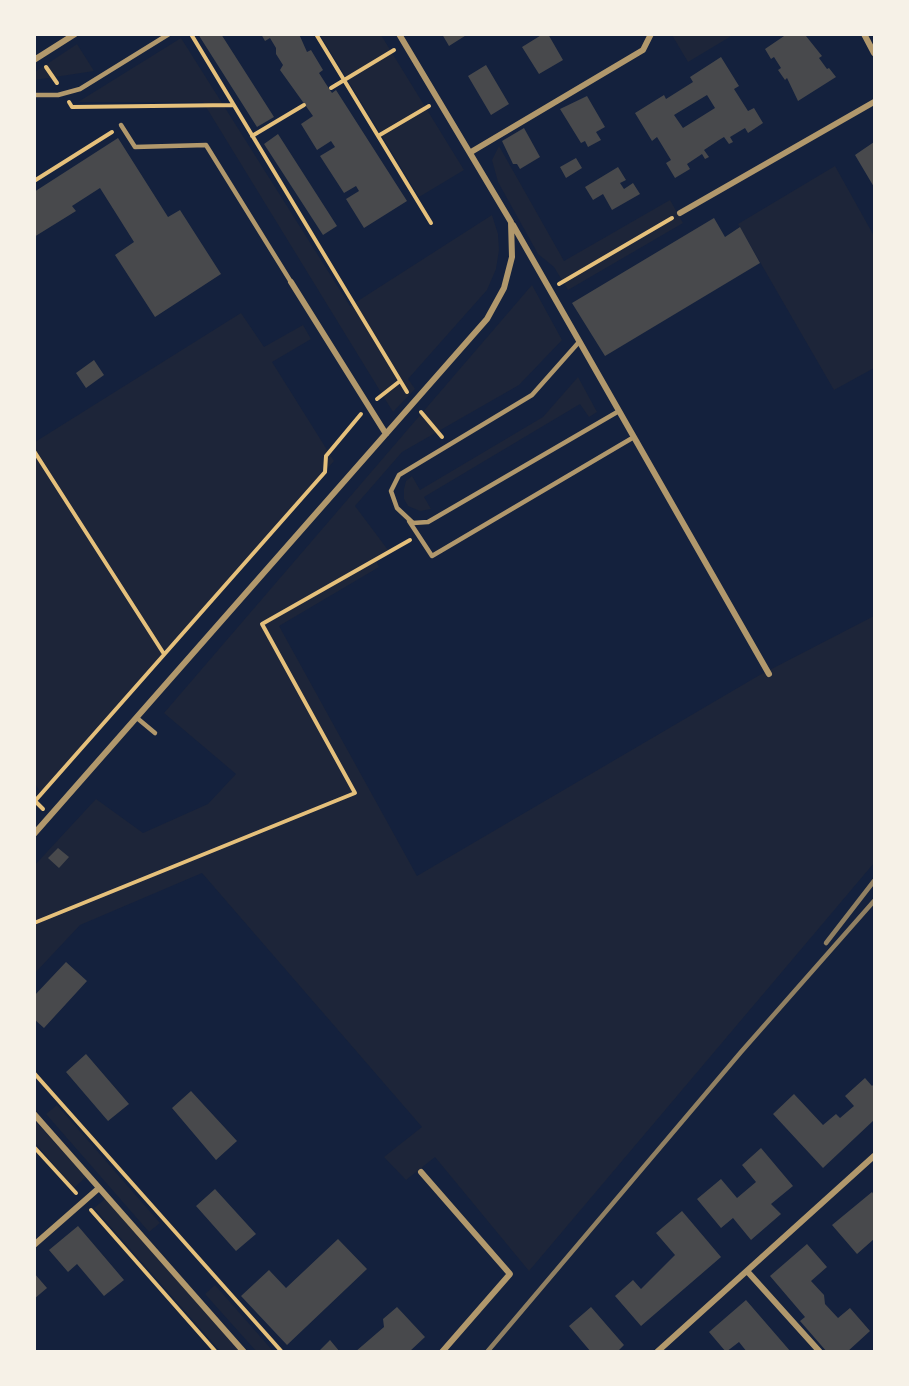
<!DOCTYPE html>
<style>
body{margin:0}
#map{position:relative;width:909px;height:1386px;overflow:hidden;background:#14213d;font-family:Manrope,sans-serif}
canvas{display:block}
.frame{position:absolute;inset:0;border:36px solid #f6f1e7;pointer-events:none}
</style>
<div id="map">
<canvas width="909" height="1386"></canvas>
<div class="frame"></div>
</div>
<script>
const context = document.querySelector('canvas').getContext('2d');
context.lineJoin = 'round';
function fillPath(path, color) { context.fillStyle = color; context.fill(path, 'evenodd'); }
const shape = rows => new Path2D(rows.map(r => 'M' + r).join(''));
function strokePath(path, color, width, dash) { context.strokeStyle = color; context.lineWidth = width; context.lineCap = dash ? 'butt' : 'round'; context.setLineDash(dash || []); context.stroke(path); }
fillPath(shape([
 [320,35,381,35,464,170,419,197],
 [672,35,733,35,688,62],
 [181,38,350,306,492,215,498,234,499,250,496,269,487,290,408,379,415,389,393,412,203,102,78,102],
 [77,44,94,71,35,80,35,72],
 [499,146,564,261,670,200,683,223,568,290,554,267,538,254,498,182,492,160],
 [835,166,874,236,874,368,834,390,738,224],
 [532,285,562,340,519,385,402,452,355,506,388,550,375,558,379,567,279,626,417,876,758,676,874,616,874,863,529,1271,435,1157,406,1180,384,1157,422,1127,202,873,80,925,35,973,34,866,96,799,143,833,208,804,236,774,164,713],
 [241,313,264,347,303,325,311,339,272,362,334,461,35,801,35,797,41,793,34,782,35,442],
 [578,377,597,412,589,417,580,404,424,497,431,509,420,511,408,506,404,499,404,489,406,481,412,476,420,490,543,417],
 [57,1105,160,1223,149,1232,46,1114],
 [34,1120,86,1177,74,1188,35,1143],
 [105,1199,240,1351,220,1351,94,1208],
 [215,1285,273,1351,256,1351,205,1294]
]), '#1d2539');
fillPath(shape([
 [198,34,221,34,274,117,257,127],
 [261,34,299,34,307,52,311,50,323,70,319,73,326,84,332,93,336,90,407,201,364,228,346,199,359,191,356,186,344,193,320,156,335,147,331,141,317,150,301,124,313,116,280,70,283,65,276,54,276,48,270,38,265,41],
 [442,34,468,34,449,46],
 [543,34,548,34,563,60,539,74,522,47],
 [787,34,809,34,806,36,822,56,819,58,827,69,829,68,836,77,798,101,787,78,785,80,778,70,781,68,774,57,771,59,765,49],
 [721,57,739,86,734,89,748,111,754,108,763,123,748,133,745,128,730,137,733,142,729,144,724,137,719,140,704,150,709,157,705,159,702,154,687,164,690,169,675,178,666,163,671,160,657,137,652,141,635,113,664,95,666,99,693,82,690,77],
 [707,95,715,108,683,128,674,115],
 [486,65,509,104,491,115,468,76],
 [587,96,605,127,596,132,601,140,588,147,585,141,581,143,560,109],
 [524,128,540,157,520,169,517,164,513,164,502,141],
 [278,134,337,226,323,235,264,144],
 [118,138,168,217,180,210,221,274,155,317,115,255,134,242,100,188,72,206,76,211,34,237,34,192],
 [874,142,874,187,855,155],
 [576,158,582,168,566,178,560,167],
 [618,167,626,180,620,183,624,189,633,183,640,194,612,210,603,194,593,200,585,187],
 [714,218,725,237,740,227,760,263,605,356,572,303],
 [94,360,104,375,86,388,76,373],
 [58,848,69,857,59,868,48,858],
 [66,962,87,981,44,1028,34,1019,34,996],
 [86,1054,129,1104,108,1121,66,1072],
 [865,1078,872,1086,874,1084,874,1120,823,1168,773,1114,794,1094,823,1125,836,1114,840,1118,854,1106,845,1096],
 [191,1091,237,1141,216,1160,172,1108],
 [761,1148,793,1186,771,1204,781,1214,751,1240,733,1218,721,1228,697,1199,721,1179,737,1198,756,1182,742,1165],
 [215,1189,256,1234,236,1251,196,1206],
 [872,1192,874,1195,874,1239,857,1254,832,1225],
 [682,1211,721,1257,641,1326,615,1296,633,1280,641,1289,675,1255,656,1233],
 [78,1226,124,1280,104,1296,77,1264,68,1272,49,1250],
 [338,1239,367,1269,287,1345,241,1296,269,1270,286,1288],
 [807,1244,827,1267,811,1281,824,1295,825,1304,838,1318,850,1308,870,1331,847,1352,827,1352,800,1321,805,1317,770,1276],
 [34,1273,47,1288,34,1299],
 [746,1300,791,1352,747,1352,739,1342,726,1352,709,1332],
 [397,1307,425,1337,409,1352,355,1352,384,1327,383,1319],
 [591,1307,624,1345,617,1352,591,1352,569,1326],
 [330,1340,340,1352,318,1352]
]), '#48494c');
strokePath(shape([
 [191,34,407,392],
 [316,34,431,223],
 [46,67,57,83],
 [331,88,394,50],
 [69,102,72,107,233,105],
 [252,136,304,105],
 [378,136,429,106],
 [34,181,112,132],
 [559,284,672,218],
 [377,399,400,381],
 [421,412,442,437],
 [34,451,164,654],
 [43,809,35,801,325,472,326,456,361,414],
 [34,923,355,793,262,624,410,540],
 [34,1073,282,1352],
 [34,1147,76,1193],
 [91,1210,216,1352]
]), '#e5c07b', 4);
strokePath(shape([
 [34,95,58,95,80,89,169,34],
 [121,125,135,147,206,145,291,282],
 [579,342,532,395,399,475,391,491,397,508,413,523,428,522,619,411],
 [409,521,432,556,634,437],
 [137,718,155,733]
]), '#b1986c', 4.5);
strokePath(shape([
 [864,34,874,53],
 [34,60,75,34],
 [471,152,643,50,651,34],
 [680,213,874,102],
 [513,225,769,674],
 [291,282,386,434],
 [34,834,487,319,504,288,512,257,511,222,399,34],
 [34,1114,244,1352],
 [421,1172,510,1274,442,1352],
 [34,1245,99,1188],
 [747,1271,820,1352],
 [657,1352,874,1156]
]), '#b1986c', 6);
strokePath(shape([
 [826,943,874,881],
 [487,1352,741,1052,874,901]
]), '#918062', 4.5);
</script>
